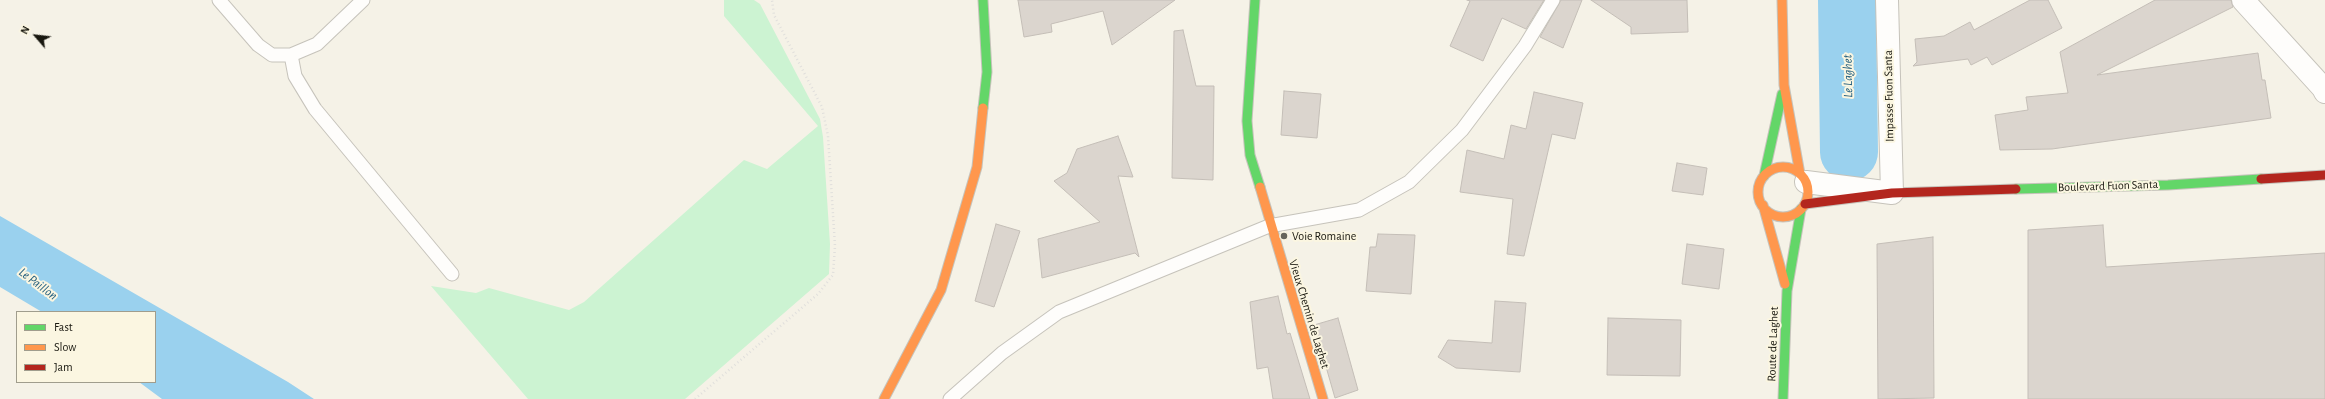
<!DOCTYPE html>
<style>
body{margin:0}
#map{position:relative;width:2325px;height:399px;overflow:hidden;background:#f5f2e7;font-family:"Alegreya Sans",sans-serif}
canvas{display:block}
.legend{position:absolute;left:16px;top:311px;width:140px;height:72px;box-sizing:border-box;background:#fbf6e1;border:1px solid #a09d8d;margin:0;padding:5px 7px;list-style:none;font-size:12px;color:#18170f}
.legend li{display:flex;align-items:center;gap:8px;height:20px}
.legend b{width:20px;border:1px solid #a09d8d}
.north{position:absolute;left:16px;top:16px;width:40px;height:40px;-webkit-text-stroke:3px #fbf6e1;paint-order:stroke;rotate:298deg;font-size:11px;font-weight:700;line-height:16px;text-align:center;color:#18170f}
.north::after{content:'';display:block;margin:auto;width:14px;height:18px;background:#18170f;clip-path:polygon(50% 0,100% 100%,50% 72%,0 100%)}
</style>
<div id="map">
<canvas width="2325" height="399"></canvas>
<ul class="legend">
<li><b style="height:5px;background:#63d668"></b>Fast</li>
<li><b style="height:5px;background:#ff974d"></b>Slow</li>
<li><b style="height:5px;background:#b3261e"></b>Jam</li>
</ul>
<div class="north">N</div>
</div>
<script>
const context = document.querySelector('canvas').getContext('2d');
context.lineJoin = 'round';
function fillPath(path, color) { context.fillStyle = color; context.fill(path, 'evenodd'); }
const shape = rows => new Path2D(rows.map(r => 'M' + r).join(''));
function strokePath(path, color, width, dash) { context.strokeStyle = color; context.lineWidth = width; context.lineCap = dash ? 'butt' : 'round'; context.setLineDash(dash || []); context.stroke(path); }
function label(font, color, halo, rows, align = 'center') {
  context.font = font + ' "Alegreya Sans",sans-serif'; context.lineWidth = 4; context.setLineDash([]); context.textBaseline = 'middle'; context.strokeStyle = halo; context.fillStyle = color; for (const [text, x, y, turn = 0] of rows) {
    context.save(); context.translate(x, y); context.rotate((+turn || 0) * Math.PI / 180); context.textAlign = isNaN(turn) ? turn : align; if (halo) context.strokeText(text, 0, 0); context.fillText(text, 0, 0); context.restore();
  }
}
fillPath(shape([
 [724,0,754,0,760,4,820,119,823,137,830,244,829,274,685,399,528,399,431,286,476,293,489,288,569,310,584,302,744,160,767,169,818,126,724,16]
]), '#ccf3d2');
fillPath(shape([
 [0,216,288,382,314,399,162,399,139,382,155,382,155,312,42,312,0,287]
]), '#9ad1ee');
strokePath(shape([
 [1847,0,1849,152]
]), '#9ad1ee', 58);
const building = shape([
 [1018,0,1175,0,1112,45,1103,11,1051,24,1052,32,1024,37,1018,0],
 [1467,0,1544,0,1526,29,1502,18,1483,61,1450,46,1470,1,1467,0],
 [1561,0,1582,0,1563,48,1540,37,1561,0],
 [1591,0,1687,0,1688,32,1631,34,1631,27,1591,0],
 [2030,0,2048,0,2062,28,1992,65,1987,57,1971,65,1968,59,1913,66,1917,62,1915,39,1944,36,1970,22,1974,30,2030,0],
 [2155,0,2231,0,2233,7,2097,75,2258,53,2262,80,2265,80,2271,118,2052,149,2000,150,1995,115,2028,110,2026,97,2068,93,2060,52,2155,0],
 [1183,30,1196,86,1214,86,1213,180,1172,178,1174,31,1183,30],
 [1284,91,1321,94,1317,138,1281,135,1284,91],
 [1534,92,1583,103,1575,139,1552,134,1524,256,1507,254,1513,199,1460,192,1467,150,1504,159,1511,125,1526,129,1534,92],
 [1118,136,1133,177,1118,176,1139,257,1135,253,1042,278,1038,239,1100,222,1054,181,1067,173,1077,149,1118,136],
 [1677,163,1707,168,1703,195,1672,191,1677,163],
 [996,224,1020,231,994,307,975,301,996,224],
 [2103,225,2106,267,2325,253,2325,399,2028,399,2028,230,2103,225],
 [1378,234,1415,235,1411,294,1366,291,1370,247,1376,247,1378,234],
 [1933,237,1934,398,1878,399,1877,244,1933,237],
 [1687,244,1724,249,1719,289,1682,284,1687,244],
 [1278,296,1287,334,1290,333,1310,399,1273,399,1268,367,1257,369,1250,302,1278,296],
 [1495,301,1526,303,1520,372,1456,368,1438,357,1448,340,1492,343,1495,301],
 [1338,318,1358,390,1335,398,1314,325,1338,318],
 [1608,318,1681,320,1680,376,1607,375,1608,318]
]);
fillPath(building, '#dbd5ce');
strokePath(building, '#c4beb7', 1);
const lane = shape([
 [219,0,258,45,272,55,291,55,317,44,363,0],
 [291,55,295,76,315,109,452,274],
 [950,399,1002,353,1059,312,1269,226,1359,210,1409,182,1462,130,1525,46,1553,0]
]);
const street = shape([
 [2243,0,2323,88,2325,92],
 [1806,182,1892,193,1887,0]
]);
const fast = shape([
 [983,0,987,72,983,108],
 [1255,0,1247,121,1250,155,1260,187],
 [1764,176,1782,94],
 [2016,189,2168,185,2261,179],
 [1783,399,1787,291,1801,209]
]);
const slow = shape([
 [1782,0,1784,85,1800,174],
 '1758 192a25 25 0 1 1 50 0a25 25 0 1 1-50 0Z',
 [1260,187,1323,399],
 [1763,205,1785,284],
 [884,399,941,290,977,167,983,108]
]);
const jam = shape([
 [2261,179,2325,175],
 [1805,204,1892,193,2016,189]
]);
strokePath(lane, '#c6c3bb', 15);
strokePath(street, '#c6c3bb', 24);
strokePath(fast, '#c6c3bb', 11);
strokePath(slow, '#c6c3bb', 11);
strokePath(jam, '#c6c3bb', 11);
strokePath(shape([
 [695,399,818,294,833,275,835,246,828,136,822,107,774,15,772,0]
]), '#e0dfdc', 2.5, [1, 3]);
strokePath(lane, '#fefdfb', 13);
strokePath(street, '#fefdfb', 22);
strokePath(fast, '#63d668', 9);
strokePath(slow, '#ff974d', 9);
strokePath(jam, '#b3261e', 9);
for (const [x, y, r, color] of [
 [1284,236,4,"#65645b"]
]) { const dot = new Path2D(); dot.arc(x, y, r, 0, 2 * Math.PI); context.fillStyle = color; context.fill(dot); strokePath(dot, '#fbf6e1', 1.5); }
label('12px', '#18170f', '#fbf6e1', [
 ["Impasse Fuon Santa",1889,96,-91],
 ["Boulevard Fuon Santa",2108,186,-2],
 ["Vieux Chemin de Laghet",1309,314,73],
 ["Route de Laghet",1773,344,-88]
]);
label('12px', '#18170f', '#fbf6e1', [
 ["Voie Romaine",1292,236]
], 'left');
label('italic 13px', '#205c7c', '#fbf6e1', [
 ["Le Laghet",1848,76,-91],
 ["Le Paillon",38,284,37]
]);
</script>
